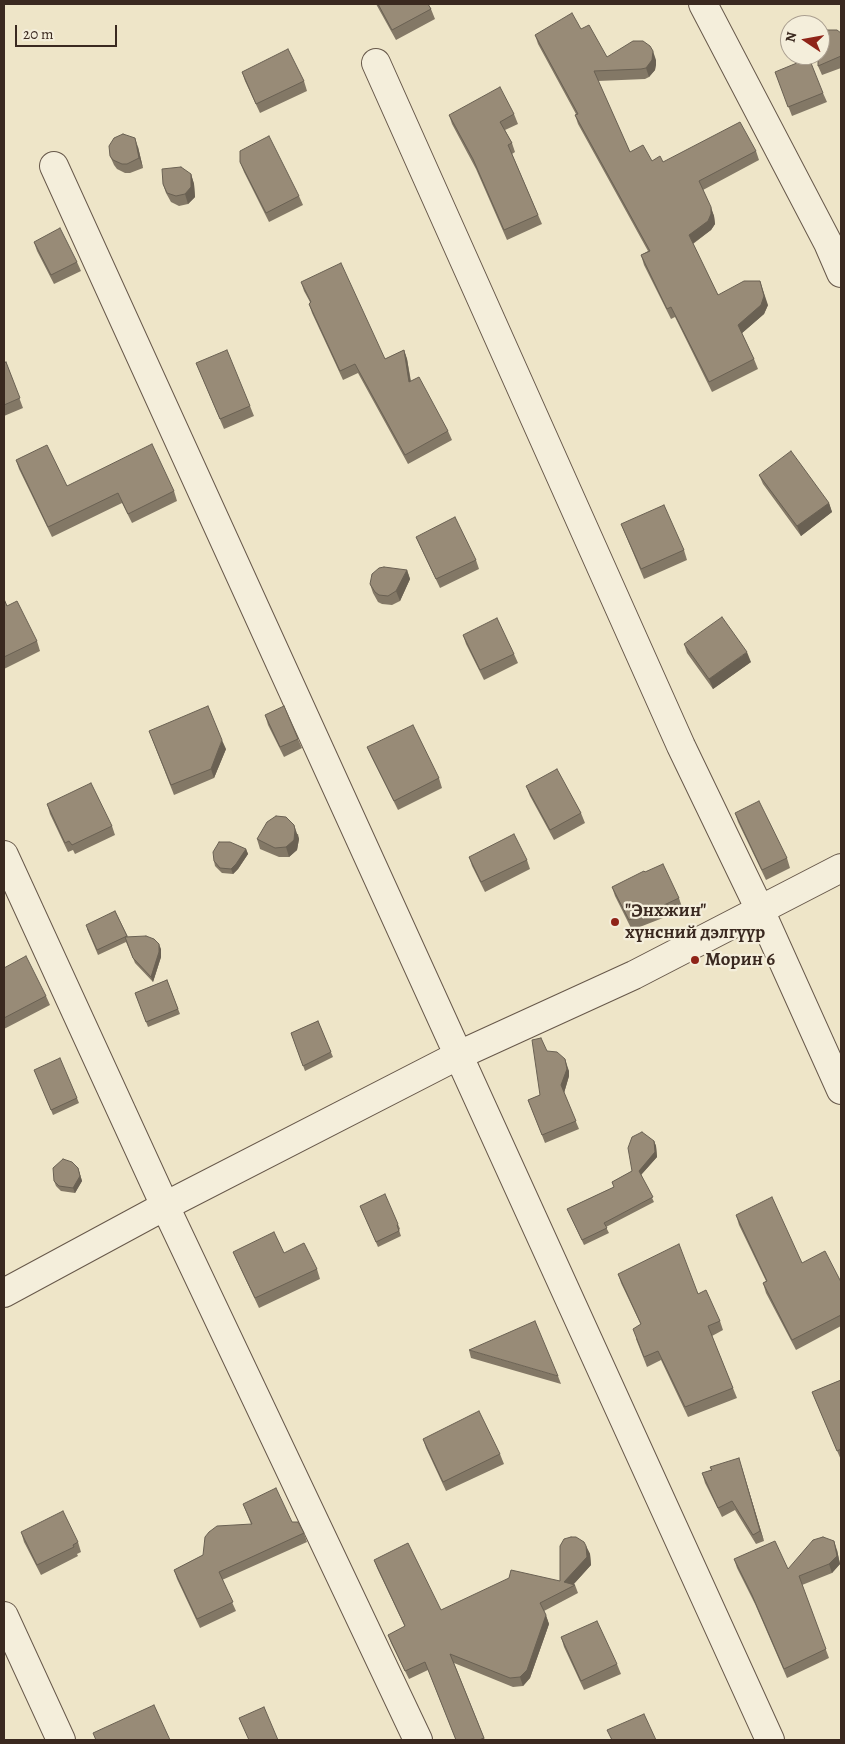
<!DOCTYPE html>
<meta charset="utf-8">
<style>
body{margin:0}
#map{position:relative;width:845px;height:1744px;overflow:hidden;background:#eee5c8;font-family:Alegreya,serif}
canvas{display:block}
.frame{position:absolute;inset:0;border:5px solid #3a2920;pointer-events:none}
.north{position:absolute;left:780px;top:15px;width:50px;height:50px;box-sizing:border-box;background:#f4eedb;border:1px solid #aa9f90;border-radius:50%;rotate:282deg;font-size:14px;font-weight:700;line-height:20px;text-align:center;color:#3a2920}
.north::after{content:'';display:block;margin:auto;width:18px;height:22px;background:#8f2418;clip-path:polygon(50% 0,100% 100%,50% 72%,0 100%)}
.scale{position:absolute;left:15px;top:25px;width:102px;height:22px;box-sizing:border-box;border:2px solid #3a2920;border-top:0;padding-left:6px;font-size:15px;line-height:18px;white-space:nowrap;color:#3a2920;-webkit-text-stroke:4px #f4eedb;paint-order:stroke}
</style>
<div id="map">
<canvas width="845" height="1744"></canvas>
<div class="frame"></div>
<div class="north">N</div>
<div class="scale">20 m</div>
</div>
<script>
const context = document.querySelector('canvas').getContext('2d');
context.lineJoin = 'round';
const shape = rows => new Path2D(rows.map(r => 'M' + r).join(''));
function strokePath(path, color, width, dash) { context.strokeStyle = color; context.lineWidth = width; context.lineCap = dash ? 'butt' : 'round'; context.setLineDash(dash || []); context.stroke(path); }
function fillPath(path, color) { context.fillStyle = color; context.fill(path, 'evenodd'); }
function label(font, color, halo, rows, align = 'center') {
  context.font = font + ' Alegreya,serif'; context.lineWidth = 4.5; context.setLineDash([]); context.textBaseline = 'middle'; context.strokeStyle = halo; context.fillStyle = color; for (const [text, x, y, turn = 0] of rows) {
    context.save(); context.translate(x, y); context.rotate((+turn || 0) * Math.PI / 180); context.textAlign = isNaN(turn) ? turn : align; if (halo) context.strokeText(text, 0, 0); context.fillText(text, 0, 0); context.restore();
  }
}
const minor = shape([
 [703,4,828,243,841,273],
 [376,63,681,746,760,910,841,1090],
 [54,166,770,1740],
 [4,855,165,1206,418,1740],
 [4,1293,165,1206,459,1055,634,975,841,868],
 [4,1616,61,1740]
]);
strokePath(minor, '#67584a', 30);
strokePath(minor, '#f4eedb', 28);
fillPath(shape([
 [376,4,428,4,431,9,435,19,396,40],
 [581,29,607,57,656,60,655,70,649,77,645,79,598,81,630,152,652,161,663,162,756,151,759,160,703,190,714,216,715,224,711,230,693,244,718,295,768,305,764,314,742,333,754,359,758,369,712,392,675,317,671,319,644,265,641,255,648,251,578,124,575,115,576,114,538,44,535,35],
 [841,33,841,68,822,75,818,66],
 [242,72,304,81,307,91,260,113,245,81],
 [775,72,823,93,827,102,792,116],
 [514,114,518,124,505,130,512,143,515,152,512,154,542,224,507,240,476,169,452,124,449,115],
 [138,147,143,168,130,173,125,173,117,169,114,165,110,156],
 [240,162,299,196,303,205,269,222,244,172],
 [191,174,194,184,195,197,188,204,179,206,171,202,166,193,163,184],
 [34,242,77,262,81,271,54,284,37,251],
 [301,282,385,359,404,350,407,359,411,381,448,431,452,440,408,464,358,373,343,380,312,313,309,304,310,302,304,291],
 [6,362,23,408,4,416,4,363],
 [196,363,250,406,254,416,224,429],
 [16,460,67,486,174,491,177,501,132,523,122,503,52,537,19,469],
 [759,475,829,503,832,512,801,536,763,484],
 [621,524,684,550,687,560,644,579],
 [416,537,476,560,479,569,440,588,420,546],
 [407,570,410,579,400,601,392,605,382,604,378,602,373,593,370,584],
 [4,599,7,606,37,641,40,651,4,669],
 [463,635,514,654,518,663,484,680,466,644],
 [684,644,751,662,713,689,687,653],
 [265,715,298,739,302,748,284,757,268,725],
 [149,731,226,749,214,778,174,795],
 [367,747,439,778,442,788,398,810,371,756],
 [526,786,581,813,585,823,554,840,530,796],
 [47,804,112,826,115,835,75,854,73,850,68,852,50,814],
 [735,813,787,858,790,868,766,880,738,822],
 [298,834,299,839,297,850,289,857,279,857,260,849,257,839],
 [246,849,248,854,238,869,233,874,222,873,215,866,214,861],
 [469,857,527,860,530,869,485,892,472,866],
 [645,872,679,898,682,907,667,914,668,916,632,930,615,896,612,887],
 [115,911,128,937,161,949,161,957,153,982,135,963,126,942,98,955,87,929],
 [4,968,46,996,50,1005,4,1029],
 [167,980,180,1014,148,1027,135,993],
 [318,1021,333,1057,305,1071,291,1033],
 [547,1051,569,1071,569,1076,564,1093,579,1129,545,1143,528,1100,540,1095],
 [36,1074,77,1098,79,1103,53,1115],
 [654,1141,656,1146,657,1157,641,1175,654,1202,606,1227,609,1233,584,1245,567,1209,614,1187,612,1182,632,1171],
 [78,1168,82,1181,75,1193,61,1191,56,1186,54,1181],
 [360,1206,398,1224,400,1229,399,1230,401,1236,378,1247],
 [736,1215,802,1263,841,1282,841,1326,796,1350,766,1293,763,1283,766,1281,739,1225],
 [233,1252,284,1253,317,1269,320,1279,259,1308,237,1261],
 [618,1274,698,1294,720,1321,723,1330,712,1336,737,1398,688,1417,661,1360,647,1367,636,1339,641,1325,621,1283],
 [469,1350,558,1376,561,1384,471,1358],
 [841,1380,841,1460,812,1392],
 [423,1439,500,1454,504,1464,446,1491,426,1448],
 [710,1467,742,1468,764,1541,756,1544,735,1510,722,1517,705,1483,702,1473,711,1470],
 [243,1504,292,1522,304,1533,307,1542,222,1580,236,1611,200,1628,177,1579,174,1570,203,1555,251,1524],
 [21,1532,78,1542,81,1552,77,1554,78,1556,41,1575,24,1542],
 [586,1546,590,1554,591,1565,573,1585,575,1585,578,1593,544,1611,549,1624,530,1678,523,1686,513,1687,454,1663,485,1740,456,1740,428,1670,409,1679,391,1643,388,1635,405,1627,377,1568,374,1560,441,1610,560,1581],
 [837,1550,840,1564,832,1573,802,1585,829,1658,787,1678,755,1604,737,1568,734,1559,788,1569],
 [561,1637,617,1664,621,1674,584,1690,564,1647]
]), '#837866');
fillPath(shape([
 [653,51,656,60,656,65,655,70,649,77,646,68],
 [135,138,138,147,143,168,139,158],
 [191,174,194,184,195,197,188,204,185,194],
 [711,207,714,216,715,224,711,230,692,244,689,235],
 [760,281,768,305,764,314,741,334,738,325],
 [404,350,407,359,412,391,409,382],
 [829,503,832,512,801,536,797,526],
 [407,570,410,579,400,601,396,591],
 [747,652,751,662,713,689,709,679],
 [222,740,226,749,214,778,211,769],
 [294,825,299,839,297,850,289,857,286,847],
 [246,849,248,854,238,869,233,874,231,869],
 [159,944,161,949,161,957,153,982,151,977],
 [565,1059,569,1071,569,1076,564,1093,561,1085],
 [654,1141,656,1146,657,1157,640,1176,639,1171],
 [78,1168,82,1181,75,1193,73,1188],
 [739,1458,742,1468,764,1541,760,1531],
 [834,1541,837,1550,840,1564,832,1573,829,1564],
 [586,1546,590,1554,591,1565,571,1587,564,1582],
 [546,1615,549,1624,530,1678,523,1686,520,1677]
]), '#6a6153');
const building = shape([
 [378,4,428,4,431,9,392,30,378,4],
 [572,13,581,29,589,25,607,57,633,41,643,41,650,46,653,51,652,60,646,68,641,69,594,71,630,152,643,145,652,161,660,156,663,162,740,122,756,151,699,181,711,207,711,214,708,221,689,235,718,295,744,281,760,281,764,296,761,305,738,325,754,359,709,382,671,307,667,309,641,255,650,251,575,115,578,114,535,35,572,13],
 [827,30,837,30,841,33,841,56,818,66,818,55,820,55,820,37,827,30],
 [288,49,304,81,256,104,242,72,288,49],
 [809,58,823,93,788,107,775,72,809,58],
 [500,87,514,114,500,122,512,143,508,145,538,215,504,230,473,159,449,115,500,87],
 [123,134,135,138,139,158,127,164,122,164,113,160,110,156,109,146,114,138,123,134],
 [269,136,299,196,266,213,240,162,240,151,269,136],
 [181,167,191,174,191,187,185,194,176,196,167,193,163,184,162,169,181,167],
 [60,228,77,262,51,275,34,242,60,228],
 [341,263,385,359,404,350,409,382,419,377,448,431,405,455,355,364,340,371,309,304,311,302,301,282,341,263],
 [227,350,250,406,220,419,196,363,227,350],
 [6,362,20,398,4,405,4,363,6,362],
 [152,444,174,491,128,514,118,493,48,527,16,460,47,445,67,486,152,444],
 [791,451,829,503,797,526,759,475,791,451],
 [664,505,684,550,641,569,621,524,664,505],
 [455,517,476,560,436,579,416,537,455,517],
 [384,567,407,570,396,591,388,596,379,595,375,592,370,584,372,574,379,568,384,567],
 [4,599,7,606,17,601,37,641,4,657,4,599],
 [722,617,747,652,709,679,684,644,722,617],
 [497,618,514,654,480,670,463,635,497,618],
 [208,706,222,740,211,769,171,785,149,731,208,706],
 [284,706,298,739,280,747,265,715,284,706],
 [413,725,439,778,394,801,367,747,413,725],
 [557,769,581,813,550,830,526,786,557,769],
 [91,783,112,826,72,845,69,841,65,843,47,804,91,783],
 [759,801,787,858,762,870,735,813,759,801],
 [276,816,286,817,294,825,295,830,294,840,286,847,275,848,257,839,267,822,276,816],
 [514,834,527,860,481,882,469,857,514,834],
 [219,842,230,842,246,849,236,864,231,869,220,868,214,861,213,852,219,842],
 [663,864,679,898,664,905,664,906,629,920,612,887,644,871,645,872,663,864],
 [115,911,127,936,97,950,86,925,115,911],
 [146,936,154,939,159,944,159,952,151,977,133,958,125,937,146,936],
 [26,956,46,996,4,1018,4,968,26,956],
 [167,980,178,1009,146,1022,135,993,167,980],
 [318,1021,331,1052,303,1066,291,1033,318,1021],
 [541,1038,547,1051,557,1052,565,1059,567,1069,561,1085,576,1121,542,1135,528,1100,540,1095,532,1040,541,1038],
 [60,1058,77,1098,51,1110,34,1070,60,1058],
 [642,1132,654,1141,655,1152,639,1171,653,1197,604,1223,607,1228,582,1240,567,1209,614,1187,612,1182,632,1171,628,1148,632,1137,642,1132],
 [63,1159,72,1162,78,1168,80,1176,73,1188,59,1186,54,1181,53,1168,63,1159],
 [385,1194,398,1224,397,1225,399,1231,376,1242,360,1206,385,1194],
 [772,1197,802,1263,825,1251,841,1282,841,1315,792,1340,763,1283,767,1281,736,1215,772,1197],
 [274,1232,284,1253,304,1243,317,1269,255,1298,233,1252,274,1232],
 [679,1244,698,1294,706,1290,720,1321,708,1326,733,1388,685,1407,658,1351,644,1357,633,1329,641,1324,618,1274,679,1244],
 [535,1321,558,1376,469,1350,535,1321],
 [841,1380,841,1449,837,1451,812,1392,841,1380],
 [479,1411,500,1454,443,1482,423,1439,479,1411],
 [739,1458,760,1531,753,1535,732,1501,718,1508,702,1473,712,1470,710,1467,739,1458],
 [276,1488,292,1522,298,1522,304,1533,219,1572,233,1602,197,1619,174,1570,203,1555,205,1537,209,1532,217,1526,252,1524,243,1504,276,1488],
 [63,1511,78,1542,73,1545,74,1547,37,1565,21,1532,63,1511],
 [571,1537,576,1537,584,1542,586,1546,587,1557,564,1582,575,1585,540,1603,546,1615,527,1670,520,1677,510,1678,450,1654,484,1738,479,1740,456,1740,425,1662,405,1671,388,1635,405,1626,374,1560,408,1543,441,1610,509,1578,511,1570,560,1581,560,1546,564,1539,571,1537],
 [823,1537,834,1541,837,1556,829,1564,799,1576,826,1649,784,1669,752,1595,734,1559,775,1541,788,1569,813,1540,823,1537],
 [597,1621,617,1664,581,1681,561,1637,597,1621],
 [154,1705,170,1740,96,1740,93,1733,154,1705],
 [264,1707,278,1740,249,1740,239,1718,264,1707],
 [644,1714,656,1740,612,1740,607,1730,644,1714]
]);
fillPath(building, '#988b77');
strokePath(building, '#6a6153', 1);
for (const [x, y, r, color] of [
 [615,922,5,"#8f2418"],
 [695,960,5,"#8f2418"]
]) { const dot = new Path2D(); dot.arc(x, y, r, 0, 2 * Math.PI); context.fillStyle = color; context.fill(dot); strokePath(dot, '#f4eedb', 2); }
label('bold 19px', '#3a2920', '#f4eedb', [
 ["\"Энхжин\"",625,911],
 ["хүнсний дэлгүүр",625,933],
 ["Морин 6",705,960]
], 'left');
</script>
